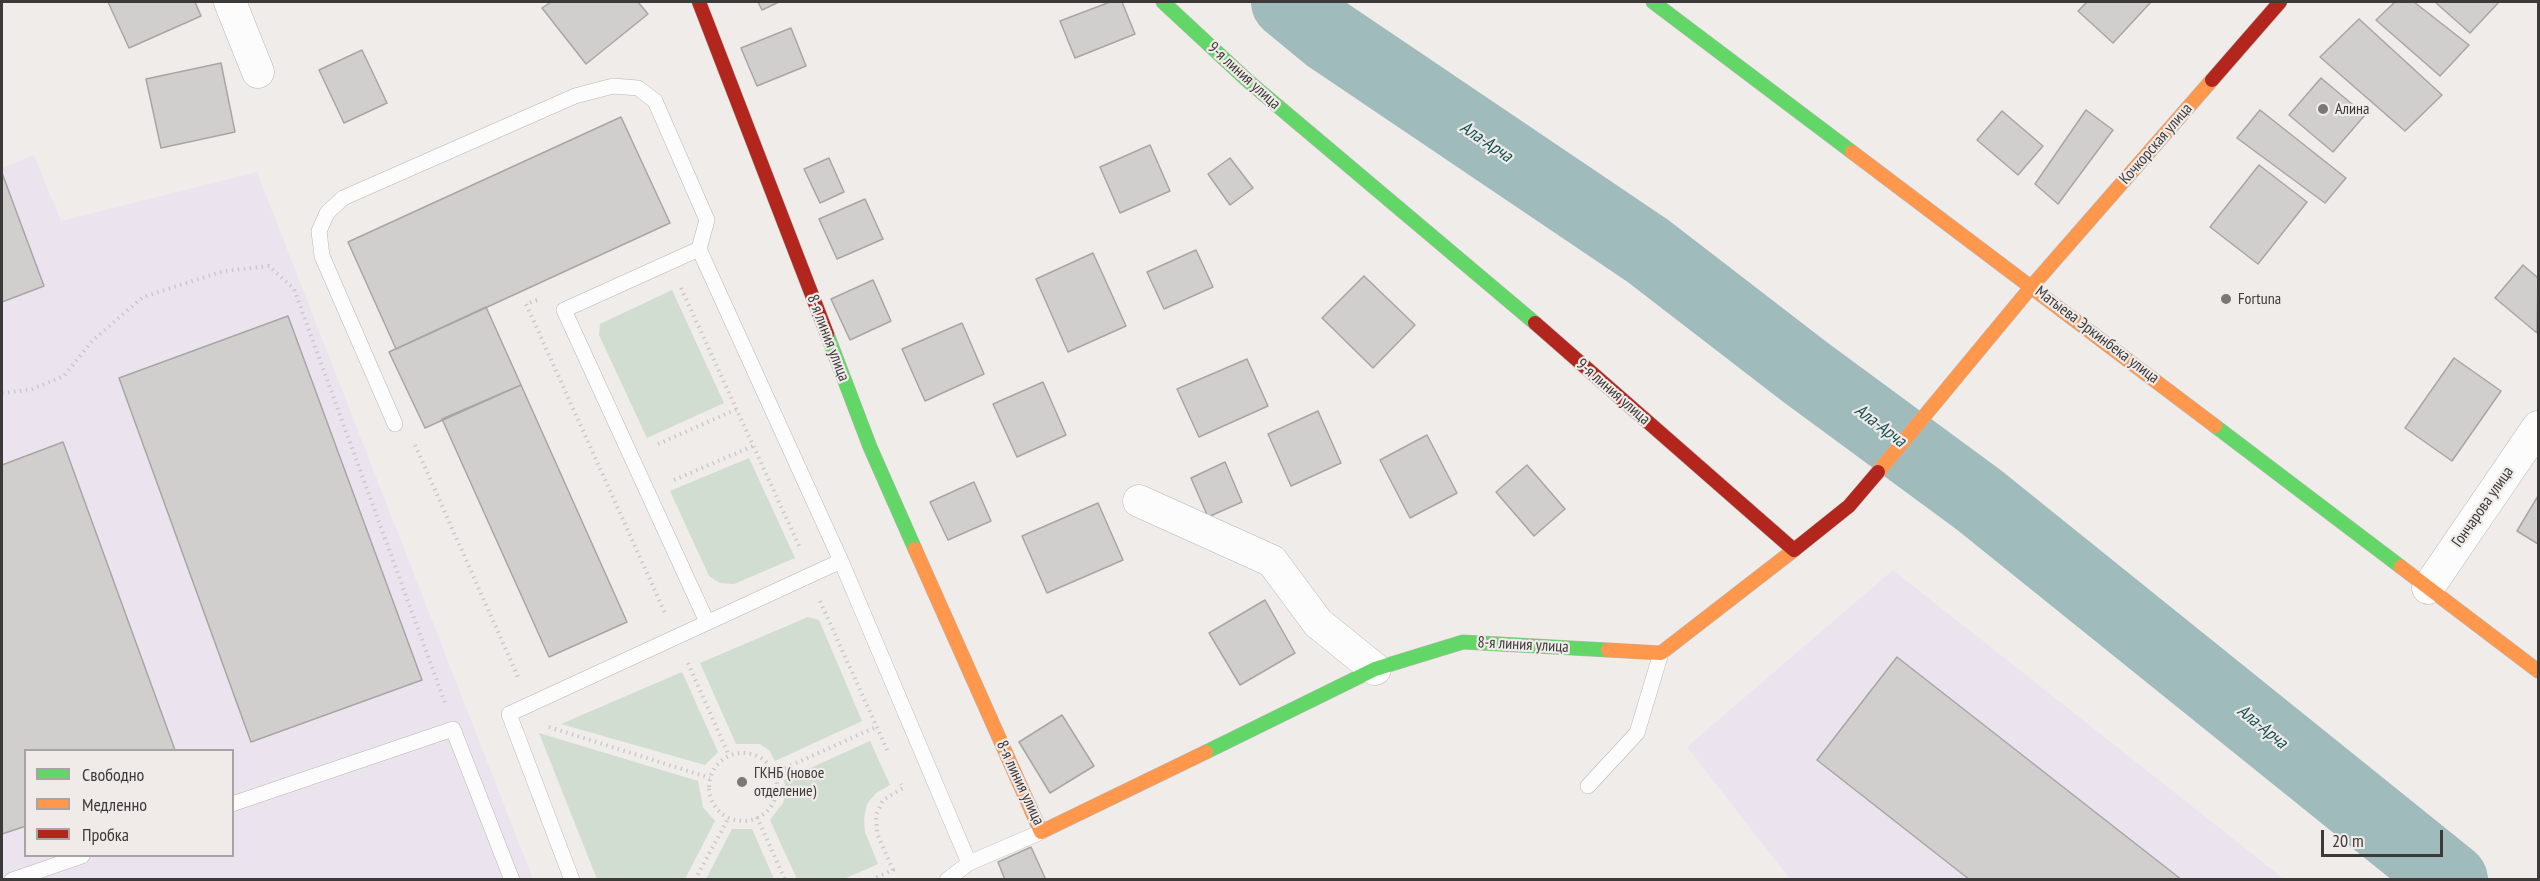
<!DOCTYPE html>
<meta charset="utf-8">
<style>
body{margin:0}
#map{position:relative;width:2540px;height:881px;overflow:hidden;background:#efecea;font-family:"PT Sans Narrow",sans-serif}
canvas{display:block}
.frame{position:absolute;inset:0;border:3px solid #3b3a39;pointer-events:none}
.legend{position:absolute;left:24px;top:749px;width:210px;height:108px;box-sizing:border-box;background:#f0ebe9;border:2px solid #a8a4a3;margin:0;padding:8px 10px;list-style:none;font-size:18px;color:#3b3a39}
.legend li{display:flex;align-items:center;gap:12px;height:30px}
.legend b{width:30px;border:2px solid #a8a4a3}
.scale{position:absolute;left:2321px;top:830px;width:122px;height:27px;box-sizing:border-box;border:3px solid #3b3a39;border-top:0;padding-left:8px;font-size:18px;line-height:21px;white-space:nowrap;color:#3b3a39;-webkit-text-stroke:4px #f0ebe9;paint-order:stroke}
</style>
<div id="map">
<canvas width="2540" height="881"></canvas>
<div class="frame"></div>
<ul class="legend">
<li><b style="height:8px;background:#63d668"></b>Свободно</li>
<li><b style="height:8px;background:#ff974d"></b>Медленно</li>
<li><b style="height:8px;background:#b3261e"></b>Пробка</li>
</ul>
<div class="scale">20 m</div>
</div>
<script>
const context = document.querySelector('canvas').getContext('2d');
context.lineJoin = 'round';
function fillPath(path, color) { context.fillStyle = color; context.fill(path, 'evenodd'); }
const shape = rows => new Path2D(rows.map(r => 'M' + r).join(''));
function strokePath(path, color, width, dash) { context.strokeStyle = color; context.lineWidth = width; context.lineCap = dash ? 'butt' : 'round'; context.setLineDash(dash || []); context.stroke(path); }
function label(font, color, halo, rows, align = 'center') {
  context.font = font + ' "PT Sans Narrow",sans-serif'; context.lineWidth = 4.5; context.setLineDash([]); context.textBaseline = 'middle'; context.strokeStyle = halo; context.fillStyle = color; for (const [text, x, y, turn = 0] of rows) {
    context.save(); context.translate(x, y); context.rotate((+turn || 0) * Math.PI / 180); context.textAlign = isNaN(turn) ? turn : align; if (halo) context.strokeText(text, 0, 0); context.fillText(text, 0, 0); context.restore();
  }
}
fillPath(shape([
 [34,155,61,221,257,172,533,879,2,880,2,168],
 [26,750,232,750,232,856,26,856],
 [1893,570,2284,879,1790,879,1687,747]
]), '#ebe4ef');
fillPath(shape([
 [672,290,724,403,647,438,599,335,600,324],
 [749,458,795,558,734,584,720,583,709,576,670,491],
 [808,617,819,620,862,721,775,761,769,750,760,744,736,744,700,663],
 [682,672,718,752,705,765,561,724],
 [539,733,698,781,703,807,715,821,685,879,597,879],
 [870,741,890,785,876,793,867,804,864,818,865,832,878,864,844,879,797,879,770,820,783,803,786,793,784,780],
 [732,829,752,829,774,879,706,879]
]), '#d1ddd0');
strokePath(shape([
 [1288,2,1328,35,1648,251,1805,372,1979,500,2451,880]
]), '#9fbbbb', 74);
const building = shape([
 [108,2,195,2,201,16,129,48,108,2],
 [551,2,638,2,648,14,586,64,542,8,551,2],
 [758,2,779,2,762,10,758,2],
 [1110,2,1122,2,1135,34,1075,58,1060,21,1110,2],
 [2087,2,2151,2,2113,43,2078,11,2087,2],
 [2395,2,2414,2,2469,45,2440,76,2376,20,2395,2],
 [2435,2,2499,2,2470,33,2435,2],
 [2359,19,2442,95,2405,131,2320,57,2359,19],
 [791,28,806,66,757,86,741,48,791,28],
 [362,50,387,103,344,123,319,70,362,50],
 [221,63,235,132,161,148,146,79,221,63],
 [2321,78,2365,115,2333,152,2289,115,2321,78],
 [2086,110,2113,130,2058,204,2035,184,2086,110],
 [2260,110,2346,178,2325,203,2237,138,2260,110],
 [2002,111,2043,146,2018,175,1977,140,2002,111],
 [621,117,670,223,396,349,348,242,621,117],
 [1150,145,1170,191,1120,213,1100,167,1150,145],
 [829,158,844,192,820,203,804,169,829,158],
 [1230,158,1253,188,1230,205,1208,174,1230,158],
 [2259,165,2307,202,2258,264,2210,227,2259,165],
 [2,173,44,286,2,302,2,173],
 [865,199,883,239,837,259,819,219,865,199],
 [1196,250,1213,287,1164,309,1147,272,1196,250],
 [1093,253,1126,326,1068,352,1036,279,1093,253],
 [2523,265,2538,278,2537,333,2495,298,2523,265],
 [1364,276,1415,325,1373,368,1322,318,1364,276],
 [873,280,891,321,850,340,831,299,873,280],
 [486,307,521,385,425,428,389,352,486,307],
 [288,316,422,680,251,742,119,378,288,316],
 [962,323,984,374,925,401,902,349,962,323],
 [2454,358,2501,391,2452,461,2405,428,2454,358],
 [1247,359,1268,406,1199,437,1177,389,1247,359],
 [1043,382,1066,435,1017,457,993,404,1043,382],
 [521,385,627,622,549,657,442,419,521,385],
 [1318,411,1341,463,1291,486,1268,434,1318,411],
 [1427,435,1457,493,1410,518,1380,460,1427,435],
 [63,442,175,750,26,750,26,826,2,834,2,465,63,442],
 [1225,462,1242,502,1208,517,1191,478,1225,462],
 [1527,465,1565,509,1534,536,1496,492,1527,465],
 [974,482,991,521,948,540,930,502,974,482],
 [2538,496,2538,544,2517,531,2538,496],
 [1098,503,1123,560,1047,593,1022,536,1098,503],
 [1265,600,1295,653,1240,685,1209,633,1265,600],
 [1897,657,2182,880,1970,880,1817,760,1897,657],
 [1062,715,1094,766,1050,793,1019,742,1062,715],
 [1031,847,1046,880,1005,880,998,862,1031,847]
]);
fillPath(building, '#d1cfcd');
strokePath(building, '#a8a6a5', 1.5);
const lane = shape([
 [699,249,564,310,707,622],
 [395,424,322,256,319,231,327,213,343,198,575,96,613,86,638,88,655,101,707,220,699,249,841,561,969,863],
 [1588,786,1637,733,1661,653],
 [232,804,453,729,512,880],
 [12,880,82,856],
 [572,880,509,714,841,561],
 [947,880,969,863,1041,832]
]);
const street = shape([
 [230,2,258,72],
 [1139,501,1272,561,1318,623,1375,669],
 [2428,588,2538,427]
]);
const fast = shape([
 [1163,2,1248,81,1535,323],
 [1653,2,1852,152],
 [827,334,870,447,915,549],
 [2215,426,2401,567],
 [1206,752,1375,669,1463,642,1608,650]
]);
const slow = shape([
 [1852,152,2215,426],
 [1878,472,2032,286,2212,80],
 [915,549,1041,832,1206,752],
 [2401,567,2538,671],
 [1608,650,1661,653,1794,550]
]);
const jam = shape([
 [699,2,827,334],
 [2212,80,2280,2],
 [1535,323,1794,550,1849,506,1878,472]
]);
strokePath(lane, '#b9b7b6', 16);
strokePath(street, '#b9b7b6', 33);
strokePath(fast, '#b9b7b6', 15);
strokePath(slow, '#b9b7b6', 15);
strokePath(jam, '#b9b7b6', 15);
strokePath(shape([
 [681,288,800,548],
 [537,300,526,304,665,613],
 [2,393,30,390,64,376,92,341,143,297,224,271,269,266,294,289,445,703],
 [658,444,737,409],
 [415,445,519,679],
 [674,480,753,446],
 [820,601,888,752],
 [688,663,729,756],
 [549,727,710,778],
 '709 787a34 34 0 1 1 68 0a34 34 0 1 1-68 0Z',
 [774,773,876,727],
 [757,817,785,880],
 [695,880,729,817],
 [871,880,893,870,877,833,876,815,883,800,903,788,901,784]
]), '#cbcaca', 4, [1.5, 4.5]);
strokePath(lane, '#fdfcfc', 15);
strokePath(street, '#fdfcfc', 32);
strokePath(fast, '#63d668', 14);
strokePath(slow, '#ff974d', 14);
strokePath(jam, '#b3261e', 14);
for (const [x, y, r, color] of [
 [2323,109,6,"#7a7877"],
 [2226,299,6,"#7a7877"],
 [742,782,6,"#7a7877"]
]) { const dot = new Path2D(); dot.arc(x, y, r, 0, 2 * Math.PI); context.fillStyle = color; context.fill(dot); strokePath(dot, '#f0ebe9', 2); }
label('16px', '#3b3a39', '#f0ebe9', [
 ["9-я линия улица",1244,76,42],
 ["Кочкорская улица",2156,144,-49],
 ["Матыева Эркинбека улица",2097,335,37],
 ["8-я линия улица",828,338,69],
 ["9-я линия улица",1613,392,41],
 ["Гончарова улица",2483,507,-55],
 ["8-я линия улица",1523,645,3],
 ["8-я линия улица",1020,783,65]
]);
label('16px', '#3b3a39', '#f0ebe9', [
 ["Алина",2335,109],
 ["Fortuna",2238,299],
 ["ГКНБ (новое",754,773],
 ["отделение)",754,791]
], 'left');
label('italic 18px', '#175355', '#f0ebe9', [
 ["Ала-Арча",1486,142,34],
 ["Ала-Арча",1880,426,37],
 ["Ала-Арча",2262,727,39]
]);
</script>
